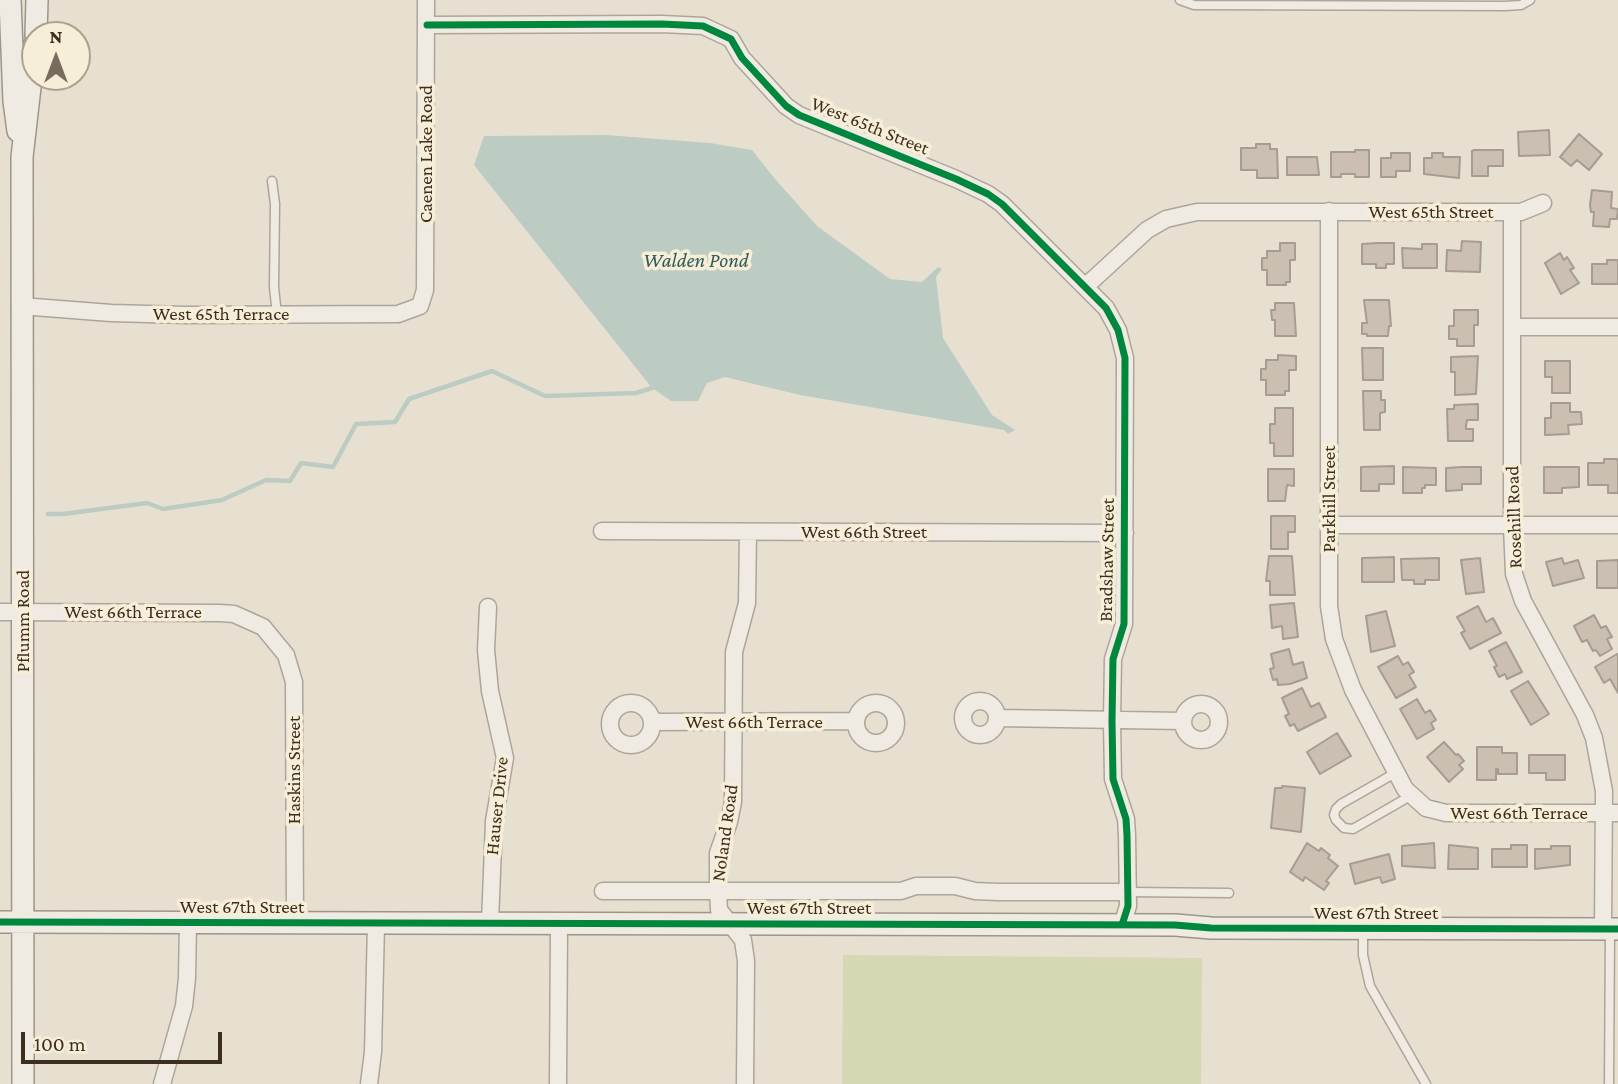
<!DOCTYPE html>
<style>
body{margin:0}
#map{position:relative;width:1618px;height:1084px;overflow:hidden;background:#e7e0d1;font-family:"Crimson Pro",serif}
canvas{display:block}
.north{position:absolute;left:21px;top:21px;width:70px;height:70px;box-sizing:border-box;background:#f7eed8;border:2px solid #ada18e;border-radius:50%;rotate:0deg;font-size:19px;font-weight:700;line-height:28px;text-align:center;color:#3d2e20}
.north::after{content:'';display:block;margin:auto;width:24px;height:32px;background:#786c5e;clip-path:polygon(50% 0,100% 100%,50% 72%,0 100%)}
.scale{position:absolute;left:21px;top:1032px;width:201px;height:32px;box-sizing:border-box;border:4px solid #3d2e20;border-top:0;padding-left:9px;font-size:21px;line-height:24px;white-space:nowrap;color:#3d2e20;-webkit-text-stroke:5px #f7eed8;paint-order:stroke}
</style>
<div id="map">
<canvas width="1618" height="1084"></canvas>
<div class="north">N</div>
<div class="scale">100 m</div>
</div>
<script>
const context = document.querySelector('canvas').getContext('2d');
context.lineJoin = 'round';
function fillPath(path, color) { context.fillStyle = color; context.fill(path, 'evenodd'); }
const shape = rows => new Path2D(rows.map(r => 'M' + r).join(''));
function strokePath(path, color, width, dash) { context.strokeStyle = color; context.lineWidth = width; context.lineCap = dash ? 'butt' : 'round'; context.setLineDash(dash || []); context.stroke(path); }
function label(font, color, halo, rows, align = 'center') {
  context.font = font + ' "Crimson Pro",serif'; context.lineWidth = 7; context.setLineDash([]); context.textBaseline = 'middle'; context.strokeStyle = halo; context.fillStyle = color; for (const [text, x, y, turn = 0] of rows) {
    context.save(); context.translate(x, y); context.rotate((+turn || 0) * Math.PI / 180); context.textAlign = isNaN(turn) ? turn : align; if (halo) context.strokeText(text, 0, 0); context.fillText(text, 0, 0); context.restore();
  }
}
fillPath(shape([
 [843,955,1202,958,1201,1084,842,1084]
]), '#d6d7b3');
fillPath(shape([
 [606,135,710,143,752,150,775,179,817,226,890,279,922,282,938,267,942,269,936,277,943,338,992,415,1015,430,1008,434,1004,430,800,395,725,377,707,383,698,401,671,401,652,388,474,165,484,136]
]), '#bcccc2');
strokePath(shape([
 [48,514,63,514,147,503,163,509,222,500,266,480,290,481,301,463,333,467,356,424,395,422,409,399,492,371,545,396,636,393,652,388]
]), '#bcccc2', 4.5);
const building = shape([
 [1549,130,1550,155,1519,156,1518,132,1549,130],
 [1579,134,1602,154,1589,170,1577,160,1571,166,1560,157,1579,134],
 [1256,144,1270,144,1270,149,1277,149,1278,178,1257,178,1257,170,1241,170,1241,148,1256,148,1256,144],
 [1355,150,1369,150,1369,177,1355,177,1355,174,1341,174,1341,177,1331,177,1331,152,1355,152,1355,150],
 [1474,150,1503,150,1503,166,1488,166,1488,176,1472,176,1472,151,1474,150],
 [1391,153,1410,153,1410,171,1396,171,1396,177,1381,177,1381,158,1391,158,1391,153],
 [1432,153,1443,153,1443,157,1460,157,1459,178,1424,174,1424,158,1432,158,1432,153],
 [1287,157,1317,157,1319,175,1287,175,1287,157],
 [1592,190,1612,192,1611,208,1618,209,1617,219,1610,219,1609,227,1593,226,1594,212,1591,212,1590,205,1592,190],
 [1462,241,1481,242,1480,272,1446,271,1447,250,1461,251,1462,241],
 [1280,243,1295,243,1295,260,1290,260,1290,282,1286,282,1286,285,1267,285,1267,270,1262,270,1262,258,1267,258,1267,251,1280,251,1280,243],
 [1378,243,1394,243,1394,264,1386,264,1386,268,1376,268,1376,264,1362,264,1362,244,1378,243],
 [1422,244,1437,244,1437,268,1403,268,1402,248,1422,249,1422,244],
 [1560,253,1564,260,1567,257,1574,268,1570,270,1579,283,1561,294,1545,263,1560,253],
 [1607,260,1618,260,1618,284,1592,284,1592,264,1607,264,1607,260],
 [1364,300,1389,300,1391,326,1389,326,1388,336,1367,336,1367,334,1362,334,1362,323,1367,323,1364,300],
 [1275,303,1294,303,1296,336,1275,336,1275,320,1272,320,1271,310,1275,310,1275,303],
 [1454,310,1478,310,1478,325,1474,325,1474,346,1457,346,1457,339,1449,339,1449,326,1454,326,1454,310],
 [1362,348,1383,348,1383,380,1363,380,1362,348],
 [1278,355,1296,356,1296,370,1289,370,1289,391,1285,391,1285,395,1266,395,1266,380,1261,380,1261,369,1266,369,1266,360,1278,360,1278,355],
 [1478,356,1476,394,1455,395,1455,372,1451,372,1451,357,1478,356],
 [1545,361,1570,361,1570,393,1552,393,1552,377,1545,377,1545,361],
 [1363,391,1381,391,1381,400,1385,400,1385,412,1380,413,1380,430,1364,430,1363,391],
 [1551,403,1570,403,1570,412,1581,412,1582,424,1568,425,1569,434,1545,435,1545,418,1551,418,1551,403],
 [1478,404,1478,420,1467,420,1466,426,1466,429,1473,429,1473,441,1448,441,1447,409,1454,409,1454,405,1478,404],
 [1275,408,1293,408,1293,456,1274,456,1274,443,1270,443,1270,424,1275,424,1275,408],
 [1604,459,1617,459,1618,462,1618,493,1608,493,1608,485,1588,485,1588,463,1604,463,1604,459],
 [1394,466,1394,484,1379,484,1379,491,1361,491,1361,467,1394,466],
 [1403,467,1436,468,1436,485,1425,485,1425,488,1422,488,1422,493,1403,493,1403,467],
 [1462,467,1481,467,1481,484,1462,484,1462,490,1446,491,1446,468,1462,467],
 [1544,467,1579,467,1579,487,1562,488,1562,493,1544,493,1544,467],
 [1268,469,1294,469,1294,486,1287,485,1285,501,1268,501,1268,469],
 [1271,516,1295,516,1295,532,1288,532,1288,549,1271,549,1271,516],
 [1269,556,1292,556,1295,595,1270,595,1270,581,1266,581,1269,556],
 [1394,557,1394,582,1362,582,1362,558,1394,557],
 [1439,558,1439,580,1425,580,1425,584,1414,584,1414,580,1402,580,1401,559,1439,558],
 [1480,558,1484,592,1466,594,1461,560,1480,558],
 [1562,558,1564,564,1578,560,1584,578,1553,586,1546,562,1562,558],
 [1618,560,1618,588,1597,588,1597,561,1618,560],
 [1294,603,1298,637,1283,639,1282,626,1272,628,1270,605,1294,603],
 [1478,606,1486,622,1493,618,1501,633,1470,649,1461,633,1465,631,1457,617,1478,606],
 [1386,611,1395,646,1371,652,1366,616,1386,611],
 [1594,615,1601,628,1606,626,1612,637,1607,639,1612,649,1600,656,1596,650,1593,651,1587,640,1582,642,1574,626,1594,615],
 [1506,642,1522,672,1507,679,1505,674,1499,677,1494,667,1497,666,1489,651,1506,642],
 [1289,649,1293,665,1303,662,1307,678,1290,684,1278,685,1277,679,1273,680,1270,669,1274,668,1271,654,1289,649],
 [1617,654,1618,655,1618,693,1610,679,1604,683,1595,667,1617,654],
 [1398,656,1403,665,1408,662,1414,672,1409,675,1416,687,1396,698,1378,667,1398,656],
 [1528,681,1549,714,1531,725,1511,691,1528,681],
 [1302,688,1311,707,1319,703,1326,717,1298,731,1294,724,1290,726,1285,716,1289,714,1282,698,1302,688],
 [1417,699,1425,713,1430,710,1436,720,1431,723,1434,729,1417,739,1400,709,1417,699],
 [1337,733,1351,756,1320,774,1307,752,1337,733],
 [1444,742,1456,755,1458,754,1464,761,1459,765,1463,769,1449,782,1427,757,1444,742],
 [1477,747,1502,747,1502,753,1517,753,1517,774,1498,774,1498,769,1496,769,1496,780,1477,780,1477,747],
 [1529,755,1565,755,1565,780,1546,780,1546,773,1529,773,1529,755],
 [1282,786,1305,788,1301,832,1271,828,1275,788,1282,788,1282,786],
 [1307,843,1319,851,1321,848,1330,855,1328,858,1338,866,1326,881,1329,883,1324,890,1305,877,1303,881,1290,872,1307,843],
 [1434,843,1435,868,1402,866,1402,846,1434,843],
 [1449,845,1478,848,1478,869,1448,869,1449,845],
 [1511,845,1527,845,1527,867,1492,867,1492,849,1511,849,1511,845],
 [1551,846,1570,846,1570,865,1535,869,1535,849,1551,849,1551,846],
 [1389,854,1395,879,1382,883,1380,877,1355,884,1350,864,1389,854]
]);
fillPath(building, '#cbbfb2');
strokePath(building, '#a89c90', 2);
const lane = shape([
 [1180,0,1194,5,1505,6,1521,5,1530,0],
 [272,181,275,204,274,287,277,315],
 [1397,772,1341,804,1336,809,1334,815,1336,820,1344,828,1353,829,1412,795],
 [1128,892,1229,893],
 [1363,928,1363,955,1370,986,1426,1084],
 [1609,1084,1610,929]
]);
const street = shape([
 [427,25,662,24,703,26,731,39,742,58,786,106,799,115,956,179,988,194,1002,204,1106,308,1118,330,1125,358,1124,624,1113,659,1112,721,1113,779,1126,819,1127,835,1128,906,1122,925],
 [1329,211,1329,606,1334,639,1353,690,1405,789,1426,808,1446,813,1618,813],
 [1512,212,1512,526,1514,574,1523,601,1585,715,1594,738,1604,791,1603,929],
 [1086,286,1147,230,1166,219,1197,212,1521,212,1543,203],
 [21,306,111,313,185,315,398,314,420,306,425,290,426,0],
 [1512,327,1618,327],
 [1329,525,1618,525],
 [602,531,1125,533],
 [488,607,486,650,490,691,505,758,494,821,490,923],
 [0,612,220,613,234,614,263,627,286,655,294,682,295,923],
 '963 718a17 17 0 1 1 34 0a17 17 0 1 1-34 0Z',
 '856 723a20 20 0 1 1 40 0a20 20 0 1 1-40 0Z',
 '610 724a21 21 0 1 1 42 0a21 21 0 1 1-42 0Z',
 '1183 722a18 18 0 1 1 36 0a18 18 0 1 1-36 0Z',
 [998,718,1183,721],
 [652,722,855,721],
 [603,891,901,891,916,886,955,886,975,891,998,892,1128,892],
 [162,1084,184,1006,187,978,188,923],
 [369,1084,373,1052,376,924],
 [558,1084,559,924],
 [745,1084,746,961,743,940,719,910,718,891,718,853,729,822,733,802,734,652,747,603,748,533]
]);
const secondary = shape([
 [10,0,14,101,18,131],
 [36,35,37,0],
 [0,922,1175,925,1211,928,1618,929],
 [23,1084,22,157,35,44]
]);
strokePath(lane, '#ada599', 11);
strokePath(street, '#ada599', 19);
strokePath(secondary, '#9c958a', 24);
strokePath(lane, '#efebe3', 8);
strokePath(street, '#efebe3', 16);
strokePath(secondary, '#efebe3', 21);
strokePath(shape([
 [427,25,662,24,703,26,731,39,742,58,786,106,799,115,956,179,988,194,1002,204,1106,308,1118,330,1125,358,1124,624,1113,659,1112,721,1113,779,1126,819,1127,835,1128,906,1122,925],
 [0,922,1175,925,1211,928,1618,929]
]), '#00873e', 7);
label('19px', '#3d2e20', '#f7eed8', [
 ["West 65th Street",870,126,22],
 ["Caenen Lake Road",426,154,-90],
 ["West 65th Street",1431,212],
 ["West 65th Terrace",221,314],
 ["Parkhill Street",1329,499,-90],
 ["Rosehill Road",1514,517,-92],
 ["West 66th Street",864,532],
 ["Bradshaw Street",1107,560,-89],
 ["West 66th Terrace",133,612],
 ["Pflumm Road",23,621,-90],
 ["West 66th Terrace",754,722],
 ["Haskins Street",294,770,-90],
 ["Hauser Drive",497,806,-84],
 ["West 66th Terrace",1519,813],
 ["Noland Road",725,833,-82],
 ["West 67th Street",242,907],
 ["West 67th Street",809,908],
 ["West 67th Street",1376,913]
]);
label('italic 21px', '#2f5d5a', '#f7eed8', [
 ["Walden Pond",696,261]
]);
</script>
